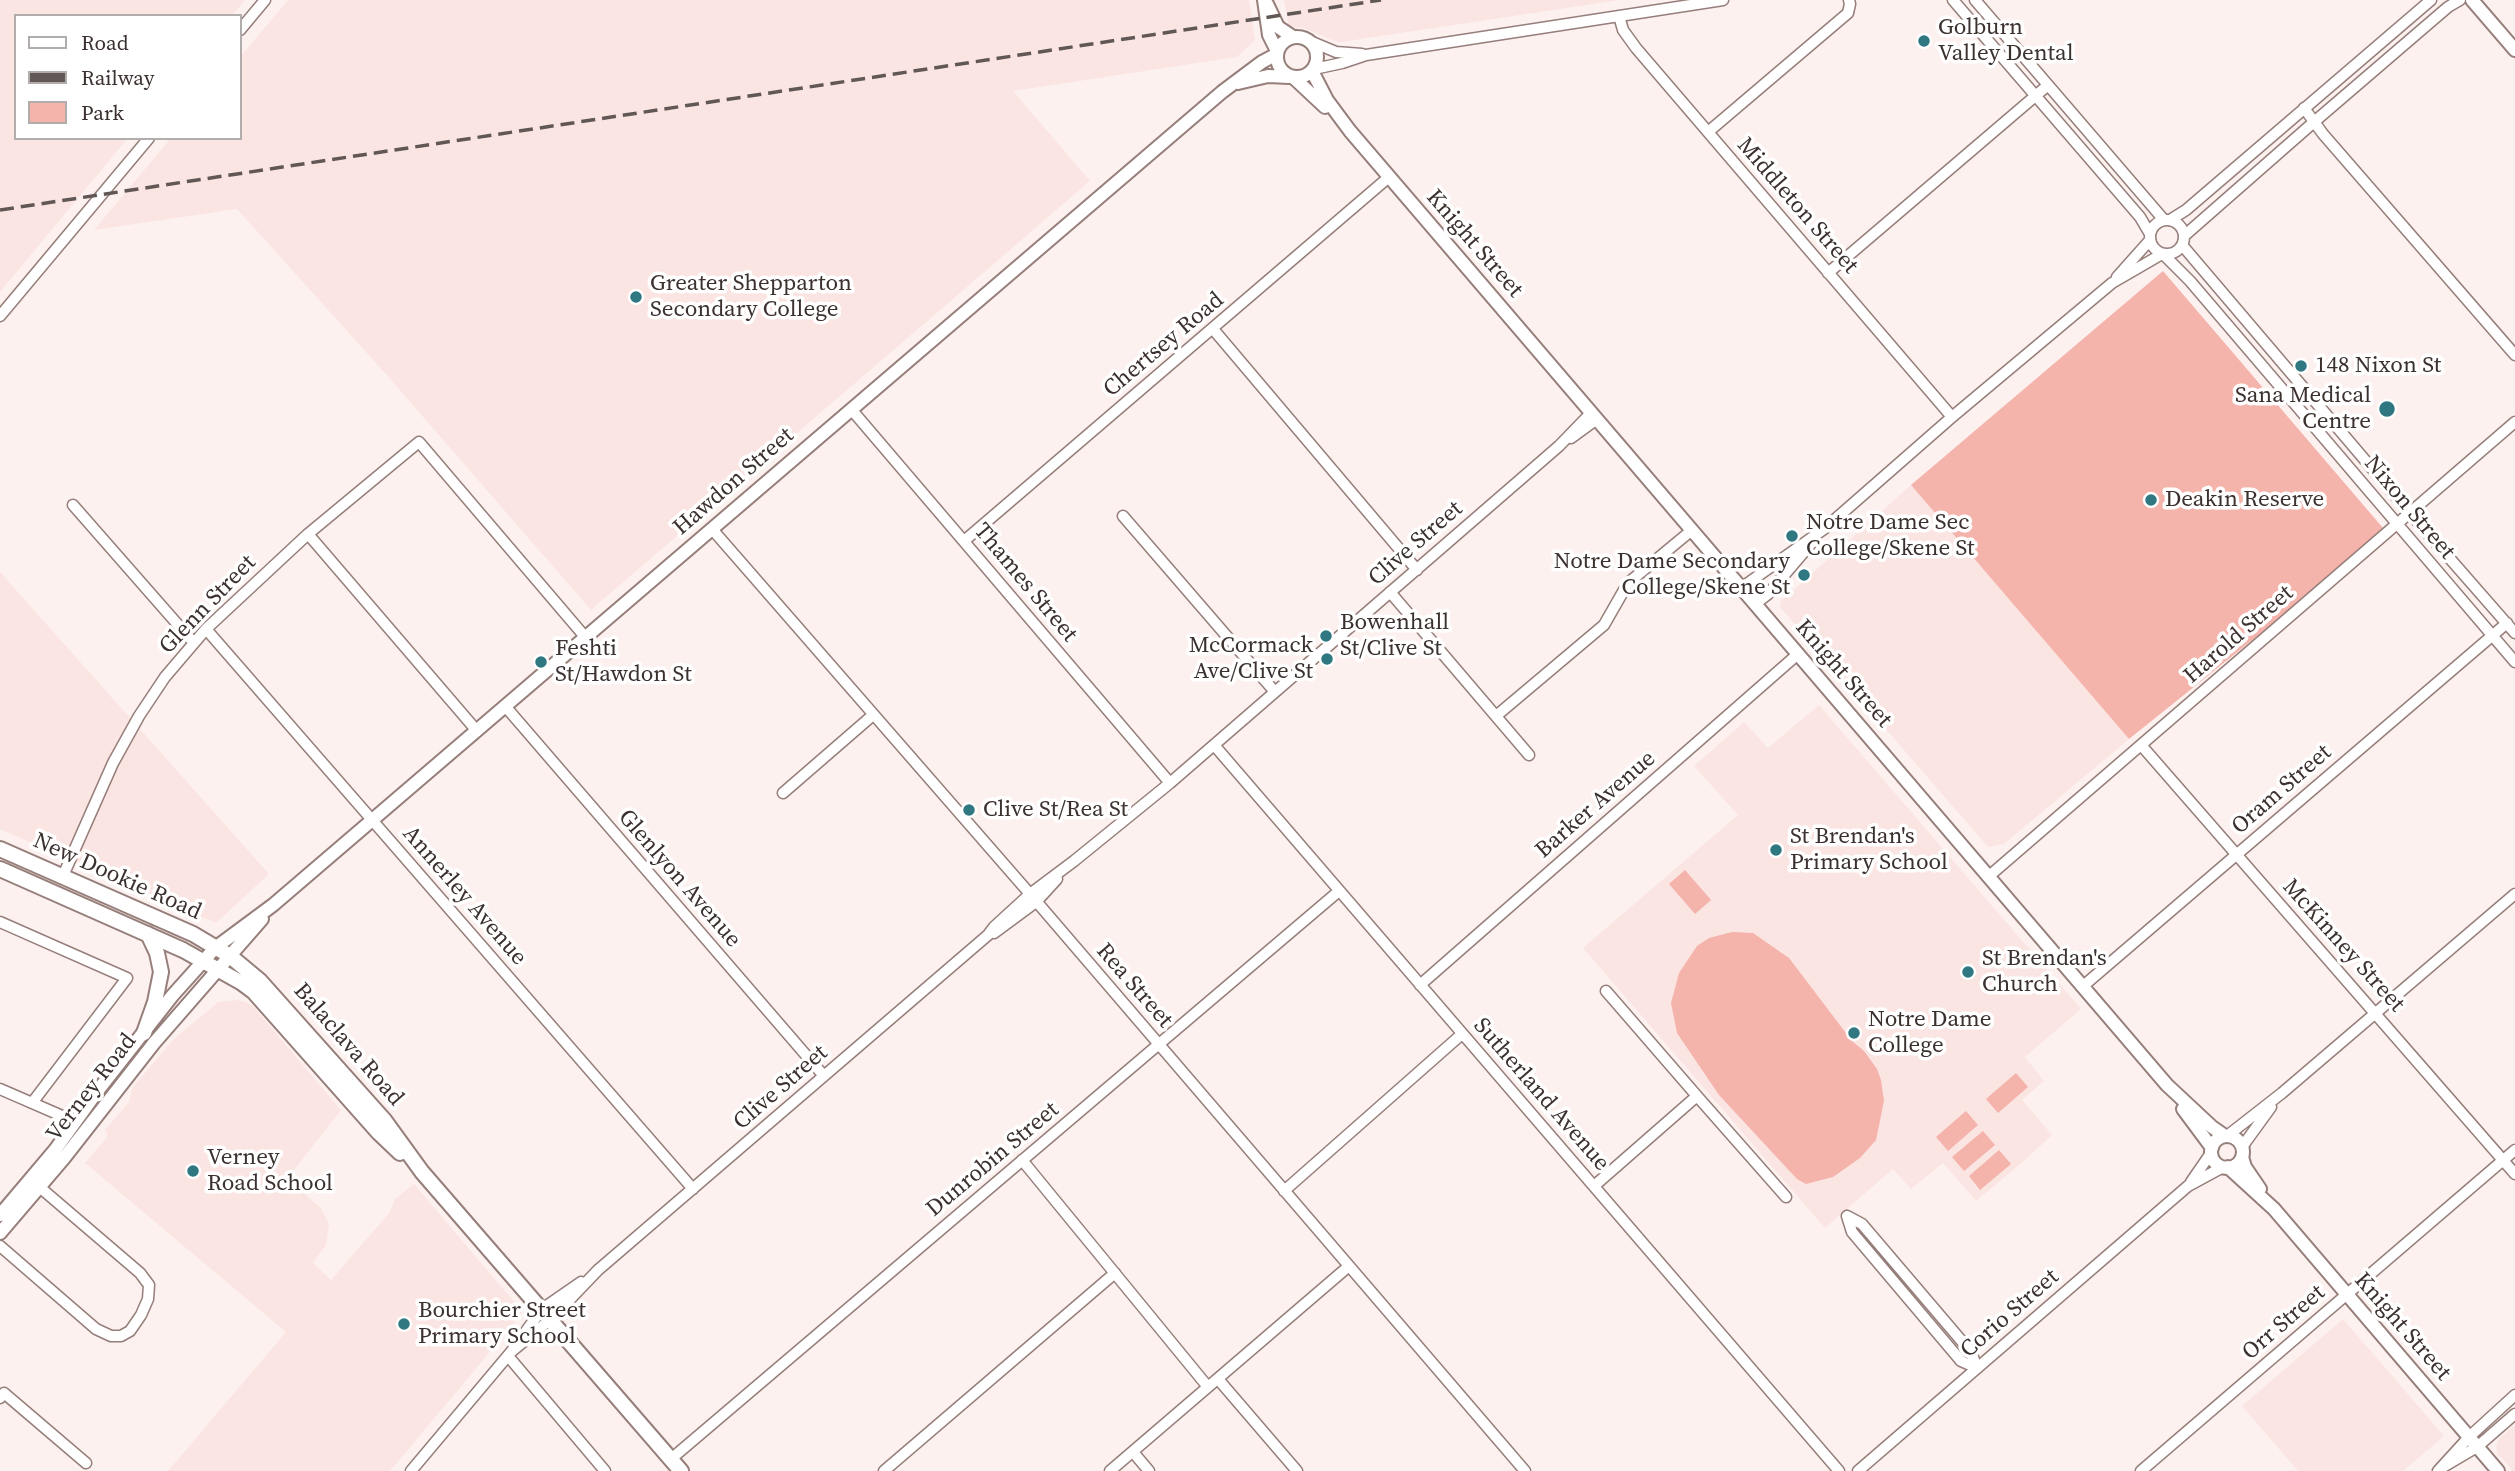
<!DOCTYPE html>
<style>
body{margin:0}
#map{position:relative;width:2515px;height:1471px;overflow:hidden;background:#fcf1ef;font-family:"Source Serif 4",serif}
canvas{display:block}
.legend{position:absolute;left:14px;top:14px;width:228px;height:126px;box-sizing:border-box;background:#fff;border:2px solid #b1adac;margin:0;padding:9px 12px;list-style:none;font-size:21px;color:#3b312f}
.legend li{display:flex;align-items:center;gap:14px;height:35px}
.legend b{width:35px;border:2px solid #b1adac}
</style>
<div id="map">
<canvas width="2515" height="1471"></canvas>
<ul class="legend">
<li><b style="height:9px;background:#fff"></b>Road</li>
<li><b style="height:9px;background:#615755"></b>Railway</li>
<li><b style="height:19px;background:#f4b3ab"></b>Park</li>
</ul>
</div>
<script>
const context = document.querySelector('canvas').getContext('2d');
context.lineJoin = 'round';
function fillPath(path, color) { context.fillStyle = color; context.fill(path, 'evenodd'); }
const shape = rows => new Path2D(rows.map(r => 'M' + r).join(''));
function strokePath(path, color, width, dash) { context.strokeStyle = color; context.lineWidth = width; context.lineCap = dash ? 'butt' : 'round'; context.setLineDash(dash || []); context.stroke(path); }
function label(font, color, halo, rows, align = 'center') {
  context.font = font + ' "Source Serif 4",serif'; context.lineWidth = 7; context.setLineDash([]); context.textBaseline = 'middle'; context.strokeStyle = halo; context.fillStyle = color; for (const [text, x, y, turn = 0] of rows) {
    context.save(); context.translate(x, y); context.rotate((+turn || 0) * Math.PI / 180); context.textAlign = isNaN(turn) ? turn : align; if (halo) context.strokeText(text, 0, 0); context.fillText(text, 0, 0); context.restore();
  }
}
fillPath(shape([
 [0,0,245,0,232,16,16,16,16,138,128,138,0,292],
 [288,0,1249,0,1255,40,1237,57,1013,91,1090,181,591,610,384,372,237,209,94,230,171,138,240,138,240,57],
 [1284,0,1620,0,1341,42,1332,40,1304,28,1289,27],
 [1911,485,2129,739,2004,844,1988,847,1780,607,1781,601],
 [0,572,269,874,216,923,0,829],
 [1819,705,2081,1009,2025,1057,2044,1081,2022,1100,2052,1135,2025,1160,1976,1201,1943,1163,1911,1189,1893,1169,1825,1228,1583,948,1738,815,1694,766,1744,722,1768,748],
 [239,1000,252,1005,341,1110,287,1179,321,1208,329,1224,326,1245,313,1263,331,1280,390,1212,395,1199,414,1184,522,1311,521,1315,390,1471,168,1471,286,1332,85,1163,108,1136,105,1130,129,1102,133,1087,173,1040,218,1002],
 [2343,1319,2444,1436,2403,1471,2298,1471,2242,1406],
 [2515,1425,2515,1471,2513,1471,2497,1453,2496,1446,2499,1439]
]), '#fbe5e2');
fillPath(shape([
 [2163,271,2383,528,2261,633,2129,739,1911,485],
 [1685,870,1711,900,1695,914,1669,884],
 [1732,932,1753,933,1789,958,1852,1041,1864,1051,1877,1069,1881,1080,1884,1101,1876,1140,1860,1158,1833,1177,1806,1184,1797,1179,1719,1095,1677,1033,1671,1003,1679,973,1697,946,1709,938],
 [2016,1073,2028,1087,1998,1113,1986,1099],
 [1966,1111,1978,1125,1948,1151,1936,1137],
 [1983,1131,1995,1145,1964,1171,1952,1157],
 [1999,1150,2011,1164,1980,1190,1969,1176]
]), '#f4b3ab');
const minor = shape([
 [1953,0,2140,217,2150,234],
 [1975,0,2164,220],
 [1619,16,1623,30,1636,48,1952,417],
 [240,30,265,0],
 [1305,39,1336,52,1362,54],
 [1314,69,1342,63,1366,55,1723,0],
 [2304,108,2323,134,2515,355],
 [1708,132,1848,13,1850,4,1849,0],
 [2170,220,2186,210,2431,0],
 '2150 237a17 17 0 1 1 34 0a17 17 0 1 1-34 0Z',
 [2184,236,2314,122,2448,7,2460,0],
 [2182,245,2410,513,2515,633],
 [2163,254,2190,281,2515,662],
 [1828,273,2047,86],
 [2117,277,2150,240],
 [0,316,149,138],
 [1213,329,1417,570],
 [851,409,1170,783],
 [1571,438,1597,419],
 [73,505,194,643],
 [1123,516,1275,692],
 [712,529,1030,894,1525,1471],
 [308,534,477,731],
 [964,541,1389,177],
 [1741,588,1824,529,1952,417,2112,283,2162,254],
 [1390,592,1529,755],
 [1755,604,1768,594,1814,540],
 [206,629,693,1189],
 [505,706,824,1076],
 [1496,716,1604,625,1628,583,1692,530],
 [1214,745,1839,1471],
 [2141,745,2515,1174],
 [783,793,873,715],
 [1988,877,2515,422],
 [62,878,113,763,139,716,165,677,206,629,308,534,419,442,586,638],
 [0,922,127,978,32,1103],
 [994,933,1036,902,1057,879],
 [1420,985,1798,654],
 [2082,987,2507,623],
 [1606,991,1697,1096],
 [0,1089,76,1122],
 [2227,1136,2282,1093,2515,894],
 [2242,1147,2271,1107],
 [1022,1160,1208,1387],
 [2191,1182,2211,1153],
 [1594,1186,1697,1096,1786,1197],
 [1284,1191,1462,1034],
 [1847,1216,1852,1232,1961,1361,1977,1368],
 [1847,1216,1862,1224,1971,1352,1977,1368],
 [0,1246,96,1329,111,1336,121,1336,130,1331,141,1315,148,1299,149,1285,140,1273,36,1184],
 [511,1352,551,1319,598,1270,988,935,994,927,1030,894,1074,861,1170,783,1559,446,1591,413],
 [508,1356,605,1471],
 [1218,1379,1297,1471],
 [0,1398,4,1393,86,1463],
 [1133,1452,1149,1471],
 [671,1459,1339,891],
 [2443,1467,2477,1447,2515,1414],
 [411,1471,511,1352,542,1309,581,1282],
 [884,1471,1115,1273],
 [1110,1471,1349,1266],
 [1858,1471,2188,1186,2223,1167],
 [2141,1471,2515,1150],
 [2438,1471,2469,1437,2515,1395]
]);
const tertiary = shape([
 [1264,0,1269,35,1277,51],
 [2472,0,2515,50],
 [1267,4,1278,27,1293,37],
 '1277 57a20 20 0 1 1 40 0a20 20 0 1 1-40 0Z',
 [1312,71,1327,100,1350,131,2167,1085,2212,1127,2225,1136],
 [1294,78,1325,107],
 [1238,83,1268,76,1289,77],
 [2183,1109,2212,1148],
 '2211 1152a16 16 0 1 1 32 0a16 16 0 1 1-32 0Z',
 [2242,1157,2245,1167,2260,1189],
 [2228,1167,2274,1209,2498,1471],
 [0,1215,55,1150,99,1089,172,996,215,948,273,905,1222,92,1262,62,1277,54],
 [0,1233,64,1158,154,1043,262,919]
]);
const secondary = shape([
 [0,849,193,934,230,956,260,981,385,1121,422,1172,681,1471],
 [0,869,183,950,242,983,254,992,379,1133,400,1153],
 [144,1033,155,1002,161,972,157,953,148,934]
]);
strokePath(minor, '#967e7a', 13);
strokePath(tertiary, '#967e7a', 16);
strokePath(secondary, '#967e7a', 18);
strokePath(minor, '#fff', 10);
strokePath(tertiary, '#fff', 12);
strokePath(secondary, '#fff', 14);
strokePath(shape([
 [0,210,1381,0]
]), '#615755', 3.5, [14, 7]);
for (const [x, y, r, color] of [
 [1924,41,7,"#2f7781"],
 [636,297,7,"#2f7781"],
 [2301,366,7,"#2f7781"],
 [2387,409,9,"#2f7781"],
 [2151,500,7,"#2f7781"],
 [1792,536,7,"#2f7781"],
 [1804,575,7,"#2f7781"],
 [1326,636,7,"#2f7781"],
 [1327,659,7,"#2f7781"],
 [541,662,7,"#2f7781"],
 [969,810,7,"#2f7781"],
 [1776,850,7,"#2f7781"],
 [1968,972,7,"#2f7781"],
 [1854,1033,7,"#2f7781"],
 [193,1171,7,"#2f7781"],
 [404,1324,7,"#2f7781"]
]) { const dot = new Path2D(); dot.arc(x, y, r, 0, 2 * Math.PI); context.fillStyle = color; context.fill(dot); strokePath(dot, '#fff', 2.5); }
label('23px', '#3b312f', '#fff', [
 ["Golburn",1938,28],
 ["Valley Dental",1938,54],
 ["Greater Shepparton",650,284],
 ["Secondary College",650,310],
 ["148 Nixon St",2315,366],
 ["Sana Medical",2371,396,"right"],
 ["Centre",2371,422,"right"],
 ["Deakin Reserve",2165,500],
 ["Notre Dame Sec",1806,523],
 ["College/Skene St",1806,549],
 ["Notre Dame Secondary",1790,562,"right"],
 ["College/Skene St",1790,588,"right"],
 ["Bowenhall",1340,623],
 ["St/Clive St",1340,649],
 ["McCormack",1313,646,"right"],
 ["Ave/Clive St",1313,672,"right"],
 ["Feshti",555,649],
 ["St/Hawdon St",555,675],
 ["Clive St/Rea St",983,810],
 ["St Brendan's",1790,837],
 ["Primary School",1790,863],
 ["St Brendan's",1982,959],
 ["Church",1982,985],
 ["Notre Dame",1868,1020],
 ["College",1868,1046],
 ["Verney",207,1158],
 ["Road School",207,1184],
 ["Bourchier Street",418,1311],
 ["Primary School",418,1337]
], 'left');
label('23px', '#3b312f', '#fff', [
 ["Middleton Street",1797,206,49],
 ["Knight Street",1474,244,49],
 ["Chertsey Road",1164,345,-40],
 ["Hawdon Street",734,482,-41],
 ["Nixon Street",2409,508,50],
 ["Clive Street",1416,544,-41],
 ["Thames Street",1025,583,50],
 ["Glenn Street",208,605,-46],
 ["Harold Street",2239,635,-41],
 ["Knight Street",1843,674,49],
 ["Oram Street",2282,790,-41],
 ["Barker Avenue",1596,805,-41],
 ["New Dookie Road",117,877,24],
 ["Glenlyon Avenue",679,879,49],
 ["Annerley Avenue",464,896,49],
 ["McKinney Street",2343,946,48],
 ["Rea Street",1134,986,49],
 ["Balaclava Road",348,1045,49],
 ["Verney Road",92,1088,-52],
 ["Clive Street",781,1088,-41],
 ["Sutherland Avenue",1541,1095,49],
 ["Dunrobin Street",993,1160,-40],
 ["Corio Street",2010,1314,-41],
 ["Orr Street",2284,1323,-41],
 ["Knight Street",2402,1327,49]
]);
</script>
